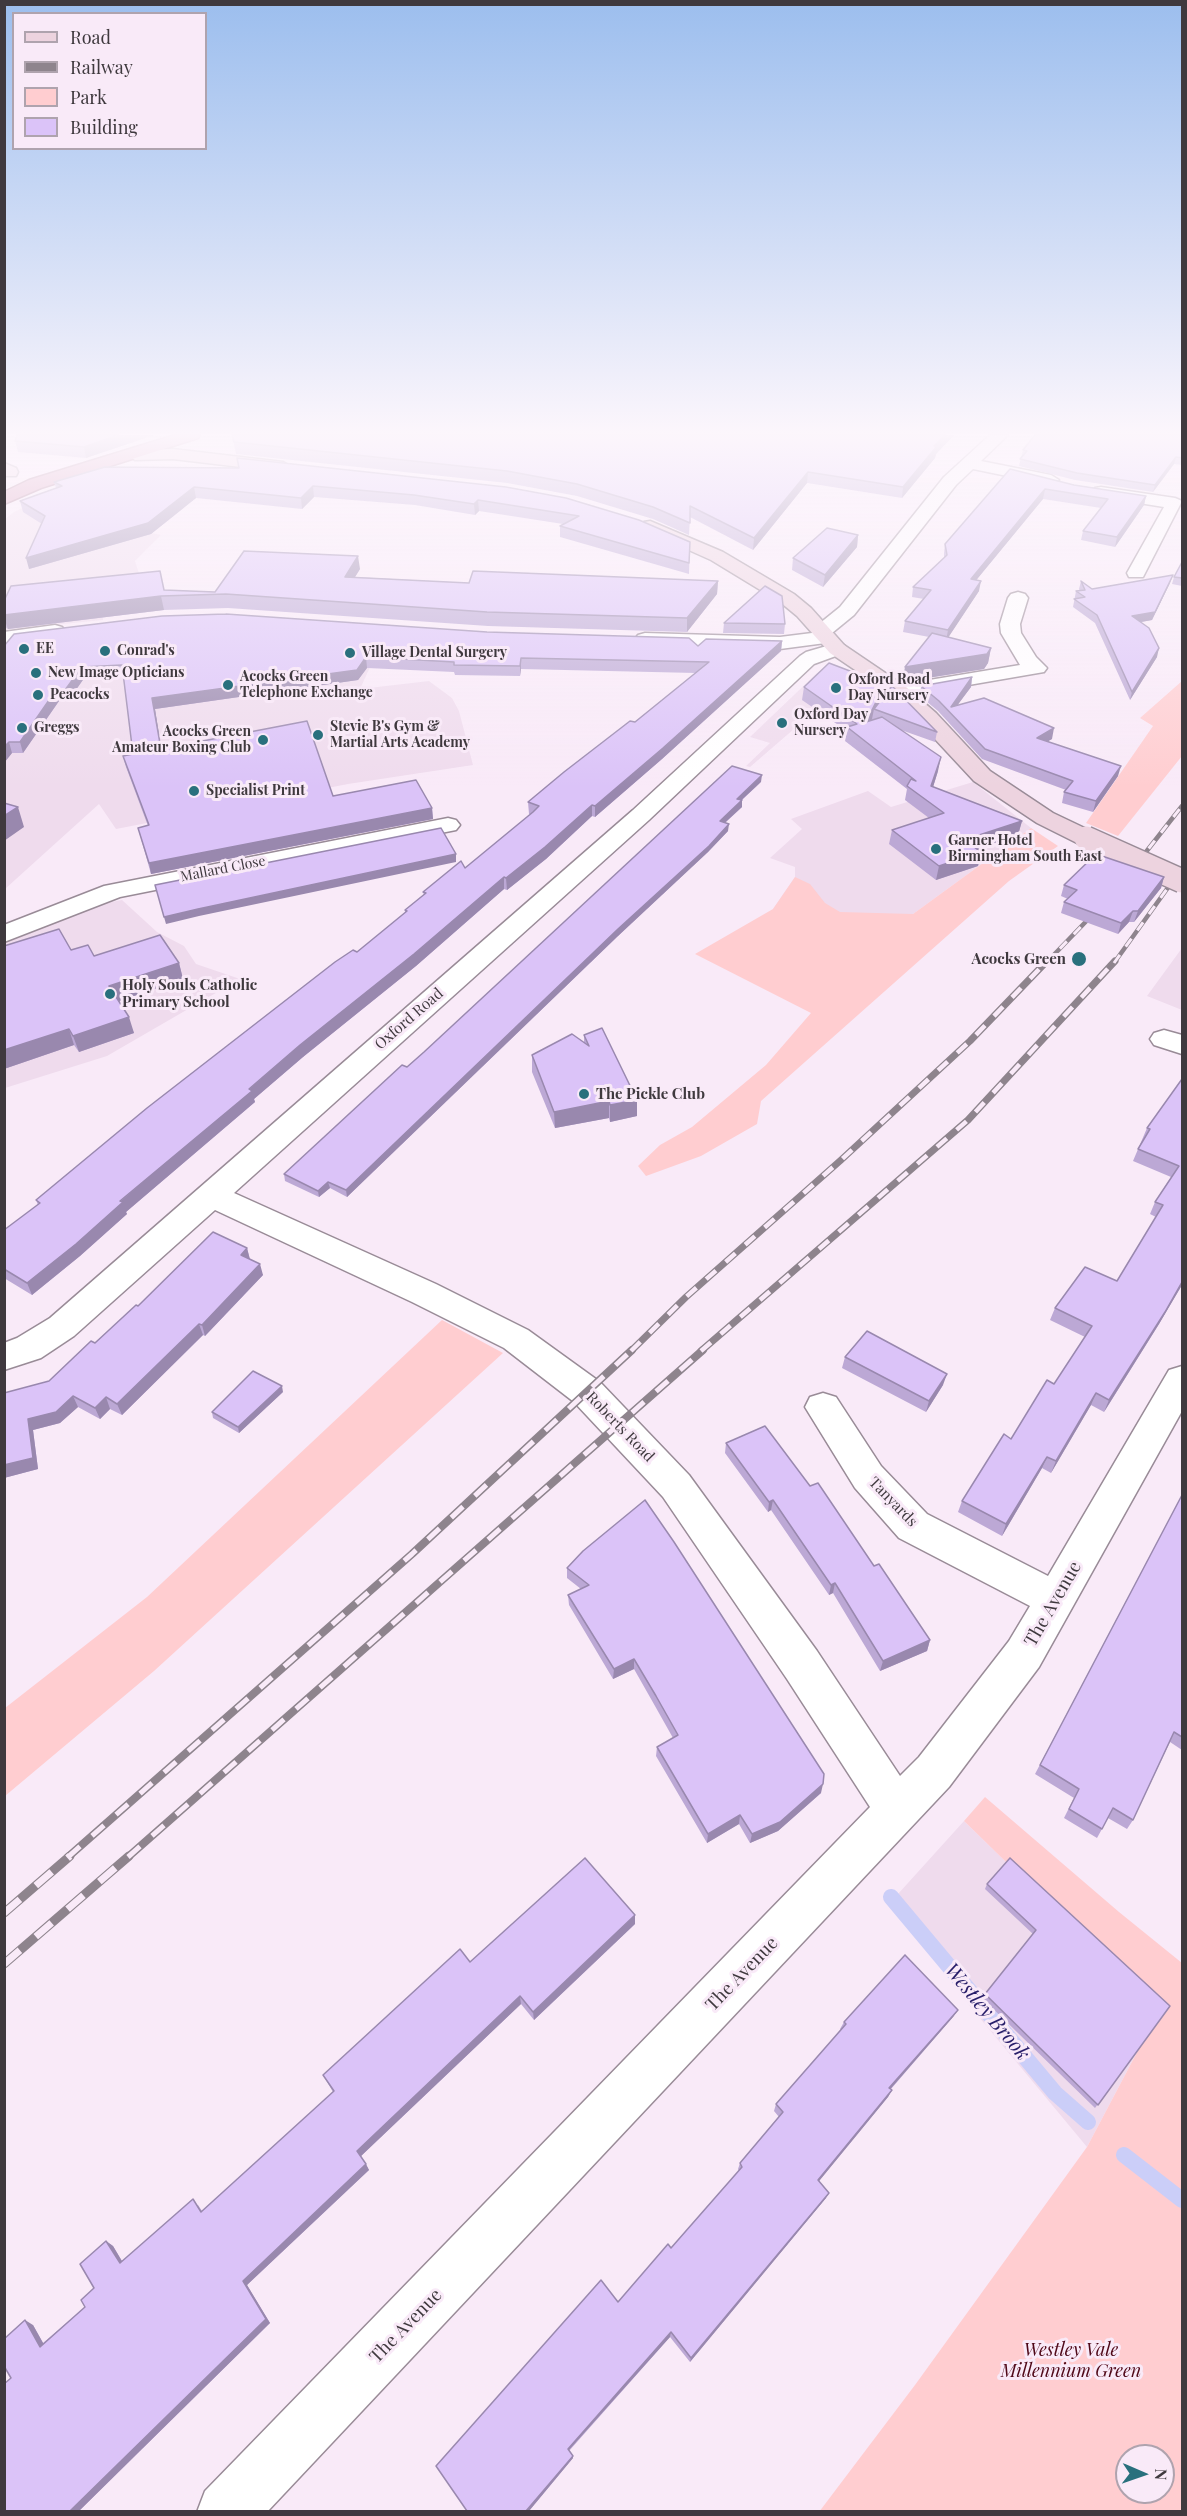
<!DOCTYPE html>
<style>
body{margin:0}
#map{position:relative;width:1187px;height:2516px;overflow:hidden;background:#f9eaf8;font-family:"Playfair Display",serif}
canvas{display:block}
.frame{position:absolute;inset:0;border:6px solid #3f393e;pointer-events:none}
.legend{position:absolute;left:12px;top:12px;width:195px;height:138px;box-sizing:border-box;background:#f9eaf8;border:2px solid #afa3ae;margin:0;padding:8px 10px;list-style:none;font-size:18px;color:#3f393e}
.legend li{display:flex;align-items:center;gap:12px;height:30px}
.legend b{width:30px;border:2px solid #afa3ae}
.north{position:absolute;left:1115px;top:2444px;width:60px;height:60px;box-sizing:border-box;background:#f9eaf8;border:2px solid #afa3ae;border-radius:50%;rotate:92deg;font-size:16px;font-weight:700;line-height:24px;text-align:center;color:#3f393e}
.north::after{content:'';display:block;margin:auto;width:21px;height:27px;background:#29707d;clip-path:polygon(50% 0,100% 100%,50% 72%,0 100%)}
</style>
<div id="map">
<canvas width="1187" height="2516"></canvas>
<div class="frame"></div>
<ul class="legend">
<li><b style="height:8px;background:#edd3df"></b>Road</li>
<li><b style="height:8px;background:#8e848d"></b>Railway</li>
<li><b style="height:16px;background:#ffcdd0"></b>Park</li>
<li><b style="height:16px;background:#dbc3f8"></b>Building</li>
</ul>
<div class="north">N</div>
</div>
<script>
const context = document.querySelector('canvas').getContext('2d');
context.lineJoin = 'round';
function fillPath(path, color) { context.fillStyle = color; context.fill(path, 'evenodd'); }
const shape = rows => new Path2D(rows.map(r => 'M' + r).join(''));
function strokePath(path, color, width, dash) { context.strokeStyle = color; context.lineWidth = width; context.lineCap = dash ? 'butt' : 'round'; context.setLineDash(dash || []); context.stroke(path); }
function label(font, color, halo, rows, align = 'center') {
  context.font = font + ' "Playfair Display",serif'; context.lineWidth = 6; context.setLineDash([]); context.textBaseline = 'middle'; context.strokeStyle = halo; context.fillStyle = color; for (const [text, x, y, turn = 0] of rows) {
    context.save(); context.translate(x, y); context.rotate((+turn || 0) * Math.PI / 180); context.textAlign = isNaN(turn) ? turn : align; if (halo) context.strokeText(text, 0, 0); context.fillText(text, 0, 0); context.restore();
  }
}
fillPath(shape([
 [173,502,184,508,152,533,161,535,135,561,143,586,101,591,103,620,5,630,4,520,14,512,26,506],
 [45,640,371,665,360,689,429,681,452,698,459,711,473,765,348,784,116,829,99,804,5,889,4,645],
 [825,668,879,691,816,710,750,767,746,766,770,743,750,737,817,673],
 [973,782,1031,828,898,925,773,909,795,877,795,867,770,858,802,829,791,819,868,791,891,807],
 [122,900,157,932,184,946,196,964,240,979,107,1056,5,1088,5,943,106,903],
 [1182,948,1182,1010,1147,996],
 [964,1821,1007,1863,1144,2039,1087,2147,969,2005,898,1894]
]), '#efdbed');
fillPath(shape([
 [1182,681,1182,756,1118,836,1086,823,1153,726,1140,718],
 [1031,828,1058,846,1009,881,761,1101,757,1124,701,1156,646,1176,638,1166,660,1145,692,1127,766,1065,811,1013,695,954,773,909,795,877,810,884,825,903,840,912,913,914],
 [442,1320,503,1353,154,1671,5,1796,5,1708,147,1597],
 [985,1797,1119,1912,1182,1963,1182,2511,819,2512,915,2385,1087,2147,1144,2039,1007,1863,964,1821],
 [1127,2456,1163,2456,1163,2492,1127,2492]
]), '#ffcdd0');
strokePath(shape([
 [891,1897,1055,2093,1088,2122],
 [1124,2155,1182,2200]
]), '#cbcef8', 16);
const minor = shape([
 [990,435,1008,435,981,461,1051,475,1059,480,1051,485,973,469,956,485,854,615,832,633,836,638,833,642,780,649,645,645,638,643,635,639,638,635,645,633,780,637,812,633,814,628,840,607,944,477,990,435],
 [1101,487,1175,498,1182,501,1143,577,1129,577,1127,573,1164,507,1095,496,1093,492,1095,488,1101,487],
 [1018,592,1025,594,1028,598,1020,624,1021,633,1036,657,1047,668,1044,672,899,697,892,695,888,691,892,687,899,685,1020,665,1001,633,1000,624,1008,598,1011,594,1018,592],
 [55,625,62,627,65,631,62,635,4,644,4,632,55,625],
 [837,643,844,645,847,649,844,653,814,664,649,820,234,1193,436,1284,528,1330,600,1382,689,1475,817,1651,900,1776,919,1757,1009,1641,1030,1606,899,1538,855,1488,805,1407,810,1397,823,1393,836,1397,881,1466,927,1514,1048,1576,1169,1370,1182,1366,1182,1411,1039,1667,949,1787,267,2512,197,2512,205,2491,870,1807,787,1679,663,1497,574,1402,504,1348,412,1302,215,1210,74,1336,41,1358,4,1370,4,1343,17,1338,50,1318,633,810,800,656,806,652,837,643],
 [448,818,456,820,460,825,456,830,120,897,4,942,4,925,104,886,448,818],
 [1164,1030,1182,1035,1182,1054,1154,1045,1150,1039,1154,1033,1164,1030]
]);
const secondary = shape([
 [173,449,283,462,291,467,283,472,173,459,135,460,127,455,135,450,173,449],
 [4,463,16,468,18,472,16,476,4,476,4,463],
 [650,521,723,552,794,594,811,608,844,645,906,687,936,713,990,771,1053,813,1095,833,1098,838,1095,843,1086,845,1077,843,1037,823,974,781,920,723,892,695,830,653,797,616,780,602,711,560,644,530,641,526,644,522,650,521]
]);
const trunk = shape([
 [175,435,200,435,198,438,41,488,4,504,4,492,29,480,175,435]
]);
strokePath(minor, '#998b97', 3);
strokePath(secondary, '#998b97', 3);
strokePath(trunk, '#955a76', 3);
fillPath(minor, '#fff');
fillPath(secondary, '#edd3df');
fillPath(trunk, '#d088aa');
const railFar3 = shape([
 [1124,880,1182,806],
 [1046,963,1098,909],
 [1114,963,1182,868]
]);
const railFar2 = shape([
 [631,1351,686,1297,841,1160,970,1041,1047,961],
 [701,1351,968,1120,1115,961]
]);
const railFar1 = shape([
 [68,1857,412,1554,632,1350],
 [128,1857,703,1350]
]);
const rail = shape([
 [4,1913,70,1856],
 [4,1964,129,1856]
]);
strokePath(railFar3, '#8e848d', 4.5);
strokePath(railFar2, '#8e848d', 7);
strokePath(railFar1, '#8e848d', 8);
strokePath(rail, '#8e848d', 9);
strokePath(railFar3, '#f9eaf8', 3, [10]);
strokePath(railFar2, '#f9eaf8', 4.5, [13]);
strokePath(railFar1, '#f9eaf8', 5, [16]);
strokePath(rail, '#f9eaf8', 7, [21]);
const secondaryBridge = shape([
 [1086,838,1182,881]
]);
strokePath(secondaryBridge, '#998b97', 26, []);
strokePath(secondaryBridge, '#edd3df', 23);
fillPath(shape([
 [154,435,86,458,18,452,15,441],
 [232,435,954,435,936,454,935,458,902,498,807,483,753,550,690,517,689,535,653,519,577,496,507,483,236,454],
 [1182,435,1182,465,1174,464,1153,492,1075,480,1019,466,1023,450],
 [1010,469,1074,485,1146,496,1144,505,1115,547,1081,540,1083,531,1101,508,1043,499,976,580,979,591,948,637,991,648,988,663,984,669,902,682,929,637,903,632,905,621,924,599,912,597,913,587,944,558,944,553,945,544],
 [54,482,506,487,690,542,689,574,560,537,560,526,563,524,479,511,475,515,415,505,314,497,302,509,196,498,151,534,29,569,42,524,23,512,20,501,56,488],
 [858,535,857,547,823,587,792,570,793,558],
 [1182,562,1182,586,1172,584,1174,577],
 [360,569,355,577,469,583,718,581,717,594,687,632,488,626,228,608,164,610,8,629,4,626,4,601,164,590,215,592],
 [1081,581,1092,589,1170,583,1152,620,1141,622,1157,657,1130,700,1095,623,1073,607,1076,591,1080,591,1079,589],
 [724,623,785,624,784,634,723,633],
 [782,641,781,651,662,759,595,817,592,816,546,859,507,890,504,889,416,966,303,1057,254,1099,255,1102,126,1212,127,1214,80,1256,32,1295,4,1278,4,1230,38,1205,36,1200,357,952,405,913,405,910,424,895,423,892,465,868,531,814,529,814,528,802,635,722,696,673,521,669,520,676,455,675,454,672,367,668,358,680,155,709,161,749,333,796,432,808,433,819,151,874,138,828,148,826,126,767,123,756,133,754,123,675,85,677,68,701,59,701,23,753,12,753,4,763,4,646,698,646],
 [972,677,971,687,957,705,1052,739,1047,741,1118,776,1093,812,1062,803,1064,792,1066,790,982,759,938,711,920,696,921,686],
 [804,687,883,688,882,699,937,732,935,742,901,730,938,771,933,787,1022,821,1018,835,977,849,981,852,978,866,936,880,889,844,892,830,929,818,905,800,907,789,845,741,847,731,802,700],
 [761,782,742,800,742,807,725,823,728,831,708,852,618,936,347,1197,330,1188,319,1197,285,1181,284,1174,407,1067],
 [1164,877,1161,888,1134,922,1129,922,1118,934,1061,913,1064,902,1068,899,1061,896,1064,885],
 [71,950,94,956,179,963,183,979,119,1001,134,1033,79,1052,74,1045,4,1069],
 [584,1035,637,1116,610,1122,609,1118,555,1128,532,1072,532,1055,584,1043],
 [1182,1079,1182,1285,1159,1324,1104,1412,1091,1405,1051,1473,1042,1468,1002,1536,958,1512,962,1501,1054,1384,1085,1337,1050,1320,1055,1308,1117,1281,1156,1217,1150,1214,1155,1202,1171,1177,1133,1161,1147,1128],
 [247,1248,250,1259,263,1275,205,1336,203,1335,122,1415,110,1409,100,1419,78,1407,60,1423,33,1430,38,1469,4,1478,49,1381,138,1306],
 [845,1357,943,1385,926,1412,842,1368],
 [283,1392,239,1433,213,1418,212,1412],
 [726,1443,810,1486,874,1566,930,1640,927,1651,880,1671,833,1593,829,1595,771,1510,768,1512,725,1453],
 [1182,1495,1182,1750,1170,1742,1133,1820,1127,1829,1108,1818,1097,1838,1064,1818,1074,1798,1035,1774],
 [583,1551,821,1793,778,1831,750,1843,739,1824,707,1843,656,1756,657,1747,673,1738,655,1706,634,1669,613,1679,569,1605,568,1595,581,1589,567,1578,567,1568],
 [987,1884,1170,2006,1095,2108,982,1998,1033,1934,985,1889],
 [635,1924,534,2020,521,2004,361,2156,369,2170,247,2285,270,2323,79,2511,4,2511,11,2378,33,2325,43,2343,85,2307,94,2288,106,2241,113,2246,122,2261,198,2205,202,2211,333,2092,323,2075,470,1962],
 [958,2010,953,2017,891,2089,892,2090,888,2097,819,2181,826,2198,690,2362,670,2337,569,2451,573,2458,529,2511,618,2302,671,2248,739,2171,738,2169,740,2163,779,2117,774,2111,776,2104,841,2030,840,2029,844,2022]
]), '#bca8d5');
fillPath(shape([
 [118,435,154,435,86,458,84,447],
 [945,435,954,435,936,454,935,458,902,498,903,487,934,446],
 [1176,457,1174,464,1153,492,1155,485],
 [808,472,807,483,753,550,754,538],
 [313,486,314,497,302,509,301,498],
 [194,487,196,498,151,534,29,569,26,558],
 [1045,489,1043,499,969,589,971,579],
 [1146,496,1144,505,1115,547,1117,537],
 [478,500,479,511,475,515,474,504],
 [858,535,857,547,823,587,825,575],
 [358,556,360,569,347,590,345,577],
 [1173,575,1170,583,1152,620,1130,624,1132,616],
 [718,581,717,594,687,632,687,618],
 [981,581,979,591,946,641,948,630],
 [161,596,164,610,8,629,4,618,4,615],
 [782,641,781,651,662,759,595,817,595,806],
 [991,648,988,663,984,669,902,682,905,667],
 [1159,648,1157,657,1130,700,1132,692],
 [366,657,367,668,358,680,155,709,163,760,152,698],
 [521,658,521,669,520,676,520,666],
 [82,667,85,677,68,701,65,690],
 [972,677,971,687,951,714,951,707],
 [883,688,881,701,874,709,872,719,864,735,866,722],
 [56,690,59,701,23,753,20,742],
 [1054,728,1052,739,1035,749,1037,738],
 [9,742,12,753,4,763,4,747],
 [941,757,938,771,929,800,931,786],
 [1121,766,1118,776,1093,812,1096,801],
 [762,775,761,782,736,805,737,799],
 [742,800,742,807,719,828,720,821],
 [592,805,592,816,546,859,507,890,506,878],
 [18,807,24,827,4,841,4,816],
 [432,808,433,819,151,874,149,863],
 [1022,821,1018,835,962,854,964,840],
 [729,824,728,831,708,852,618,936,347,1197,346,1190,618,929],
 [981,852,978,866,936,880,939,866],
 [456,854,456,862,199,916,166,924,164,917,198,909],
 [504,877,504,889,416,966,303,1057,254,1099,255,1102,126,1212,127,1214,80,1256,32,1295,27,1283,300,1045],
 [1164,877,1161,888,1134,922,1138,911],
 [1133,911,1129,922,1118,934,1121,923],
 [179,963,183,979,114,1003,109,986],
 [129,1017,134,1033,79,1052,73,1036],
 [69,1029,74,1045,4,1069,4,1050],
 [637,1100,637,1116,610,1122,610,1105],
 [609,1101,609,1118,555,1128,554,1112],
 [328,1182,330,1188,319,1197,318,1191],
 [247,1248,250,1260,241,1255],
 [260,1264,263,1275,205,1336,202,1325],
 [1182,1282,1182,1285,1159,1324,1104,1412,1109,1400],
 [199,1324,203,1335,122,1415,117,1404],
 [947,1374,943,1385,926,1412,929,1401],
 [282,1386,283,1392,239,1433,238,1427],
 [1096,1393,1091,1405,1051,1473,1056,1461],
 [73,1396,78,1407,60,1423,33,1430,38,1469,4,1478,4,1465,28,1419],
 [106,1397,110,1409,100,1419,95,1408],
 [1047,1457,1042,1468,1002,1536,1006,1524],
 [773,1500,771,1510,768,1512,769,1502],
 [835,1583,833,1593,829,1595,831,1585],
 [930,1640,927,1651,880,1671,883,1661],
 [634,1659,634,1669,613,1679,614,1669],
 [823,1784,821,1793,778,1831,750,1843,752,1834],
 [740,1815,739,1824,707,1843,708,1834],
 [635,1915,635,1924,534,2020,533,2012],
 [520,1996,521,2004,360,2157,357,2151],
 [958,2010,953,2017,886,2094,889,2088],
 [892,2090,888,2097,815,2186,818,2180],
 [366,2164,369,2170,247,2285,270,2323,79,2511,70,2511,243,2281],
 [829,2193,826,2198,690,2362,691,2358],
 [106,2241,113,2246,126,2268,120,2263],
 [25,2320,33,2325,47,2350,40,2347],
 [671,2332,670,2337,568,2451,568,2449],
 [573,2456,573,2458,529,2511,526,2511]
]), '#9988ae');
const building = shape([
 [17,435,118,435,84,447,15,441,17,435],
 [232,435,945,435,934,446,937,446,903,487,808,472,754,538,690,506,690,523,653,507,577,484,507,471,234,442,232,435],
 [1035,435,1182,435,1182,458,1176,457,1155,485,1077,473,1020,459,1027,451,1023,450,1035,435],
 [237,458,506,487,566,498,639,520,690,542,689,563,560,526,579,516,478,500,474,504,414,495,313,486,301,498,194,487,148,523,26,558,45,516,20,501,62,486,54,482,105,467,239,468,237,458],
 [1010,469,1074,485,1146,496,1117,537,1083,531,1108,499,1045,489,971,579,981,581,948,630,905,621,931,590,913,587,947,555,945,544,1010,469],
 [827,528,858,535,825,575,793,558,827,528],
 [244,551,358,556,345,577,469,583,473,571,718,581,687,618,487,612,226,594,161,596,4,615,4,601,11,586,160,571,164,590,215,592,244,551],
 [1182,562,1182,578,1174,577,1182,562],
 [1173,575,1155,612,1132,616,1149,628,1159,648,1132,692,1097,615,1074,599,1085,597,1076,591,1085,590,1081,581,1092,589,1173,575],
 [765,586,782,596,785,624,724,623,765,586],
 [226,614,487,632,689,638,698,646,706,639,782,641,663,748,595,806,592,805,545,847,506,878,504,877,414,954,300,1045,249,1089,252,1091,120,1201,123,1202,76,1244,27,1283,4,1269,4,1230,40,1203,36,1200,147,1108,335,962,353,950,357,952,407,911,405,910,426,893,423,892,461,861,465,868,533,812,539,806,528,802,564,772,630,721,635,722,709,662,521,658,520,666,454,665,454,662,366,657,357,670,152,698,161,749,307,721,333,796,416,780,432,808,149,863,138,828,149,825,123,756,133,754,122,665,82,667,65,690,56,690,20,742,9,742,4,747,4,646,14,634,162,616,226,614],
 [932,633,991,648,987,654,905,667,932,633],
 [829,663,850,671,883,688,866,722,882,717,941,757,931,786,1022,821,964,840,981,852,939,866,892,830,944,813,907,786,911,779,916,781,847,727,857,724,804,687,829,663],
 [972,677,951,707,984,698,1054,728,1037,738,1121,766,1096,801,1064,792,1073,781,985,749,939,701,921,686,972,677],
 [892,686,937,732,874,709,892,686],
 [732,766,762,775,737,799,742,800,720,821,729,824,709,846,618,929,346,1190,328,1182,318,1191,284,1174,402,1065,407,1067,424,1052,732,766],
 [4,803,18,807,4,816,4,803],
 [441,828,456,854,198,909,164,917,155,885,441,828],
 [1096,854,1164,877,1138,911,1133,911,1121,923,1064,902,1077,890,1064,885,1096,854],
 [59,929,71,950,88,945,94,956,160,935,179,963,109,986,129,1017,73,1036,69,1029,4,1050,4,946,59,929],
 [602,1028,637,1100,610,1105,609,1101,554,1112,532,1055,572,1034,589,1046,584,1035,602,1028],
 [1182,1079,1182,1282,1165,1312,1109,1400,1096,1393,1056,1461,1047,1457,1006,1524,962,1501,1004,1434,1011,1439,1047,1380,1054,1384,1092,1326,1055,1308,1085,1267,1117,1281,1163,1205,1155,1202,1179,1166,1138,1149,1150,1129,1147,1128,1182,1079],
 [213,1232,247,1248,241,1255,260,1264,202,1325,199,1324,117,1404,106,1397,95,1408,73,1396,56,1412,28,1419,33,1458,4,1465,4,1393,49,1381,91,1341,95,1343,136,1305,138,1306,213,1232],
 [867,1331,947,1374,929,1401,845,1357,867,1331],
 [253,1371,282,1386,238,1427,212,1412,253,1371],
 [765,1426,810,1486,818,1483,874,1566,879,1564,930,1640,883,1661,835,1583,831,1585,773,1500,769,1502,726,1443,765,1426],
 [1182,1495,1182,1737,1174,1732,1133,1820,1113,1808,1102,1829,1069,1809,1079,1789,1040,1765,1182,1495],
 [645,1500,674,1542,824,1774,823,1784,780,1822,752,1834,740,1815,708,1834,657,1747,678,1735,656,1696,634,1659,614,1669,568,1595,589,1585,567,1568,583,1551,645,1500],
 [585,1858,635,1915,533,2012,520,1996,357,2151,366,2164,243,2281,266,2319,70,2511,4,2511,4,2384,11,2378,4,2366,4,2339,25,2320,40,2347,85,2307,81,2300,94,2288,80,2264,106,2241,120,2263,193,2199,201,2212,334,2091,323,2075,460,1949,470,1962,585,1858],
 [1010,1858,1170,2006,1098,2105,985,1994,1036,1930,987,1884,1010,1858],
 [905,1955,958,2010,889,2088,892,2090,818,2180,829,2193,691,2358,671,2332,568,2449,573,2456,526,2511,467,2511,436,2466,601,2280,618,2302,668,2244,671,2248,742,2167,740,2163,783,2112,776,2104,846,2024,844,2022,905,1955]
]);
fillPath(building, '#dbc3f8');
strokePath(building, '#9988ae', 1.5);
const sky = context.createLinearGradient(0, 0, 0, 788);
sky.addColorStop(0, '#9cbeee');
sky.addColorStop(0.55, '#fcf6fc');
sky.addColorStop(1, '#fcf6fc00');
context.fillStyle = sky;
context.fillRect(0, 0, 1187, 788);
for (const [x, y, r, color] of [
 [24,649,6,"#29707d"],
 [105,651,6,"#29707d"],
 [350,653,6,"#29707d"],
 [36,673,6,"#29707d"],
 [228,685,6,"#29707d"],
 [836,688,6,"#29707d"],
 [38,695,6,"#29707d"],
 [782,723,6,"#29707d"],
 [22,728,6,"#29707d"],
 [318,735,6,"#29707d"],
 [263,740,6,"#29707d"],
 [194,791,6,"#29707d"],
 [936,849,6,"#29707d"],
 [1079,959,8,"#29707d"],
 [110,994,6,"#29707d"],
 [584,1094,6,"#29707d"]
]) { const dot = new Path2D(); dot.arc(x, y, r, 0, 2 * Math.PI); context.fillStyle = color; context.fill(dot); strokePath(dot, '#f9eaf8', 2); }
label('bold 14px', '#3f393e', '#f9eaf8', [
 ["EE",36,649],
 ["Conrad's",117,651],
 ["Village Dental Surgery",362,653],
 ["New Image Opticians",48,673],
 ["Acocks Green",240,677],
 ["Telephone Exchange",240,693],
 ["Oxford Road",848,680],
 ["Day Nursery",848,696],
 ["Peacocks",50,695],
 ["Oxford Day",794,715],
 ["Nursery",794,731],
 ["Stevie B's Gym &",330,727],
 ["Martial Arts Academy",330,743],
 ["Greggs",34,728],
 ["Acocks Green",251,732,"right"],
 ["Amateur Boxing Club",251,748,"right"],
 ["Specialist Print",206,791],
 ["Garner Hotel",948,841],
 ["Birmingham South East",948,857]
], 'left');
label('14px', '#3f393e', '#f9eaf8', [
 ["Mallard Close",223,869,-11]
]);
label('bold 15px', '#3f393e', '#f9eaf8', [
 ["Acocks Green",1066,959,"right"],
 ["Holy Souls Catholic",122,985],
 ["Primary School",122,1002],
 ["The Pickle Club",596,1094]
], 'left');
label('15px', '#3f393e', '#f9eaf8', [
 ["Oxford Road",409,1019,-41],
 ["Roberts Road",620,1427,46],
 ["Tanyards",893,1502,46]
]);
label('18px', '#3f393e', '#f9eaf8', [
 ["The Avenue",1053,1604,-60],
 ["The Avenue",742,1974,-46],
 ["The Avenue",406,2326,-46]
]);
label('italic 18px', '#4f0818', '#f9eaf8', [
 ["Westley Vale",1071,2350],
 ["Millennium Green",1071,2371]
]);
label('italic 20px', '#271d69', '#f9eaf8', [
 ["Westley Brook",987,2012,50]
]);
</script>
